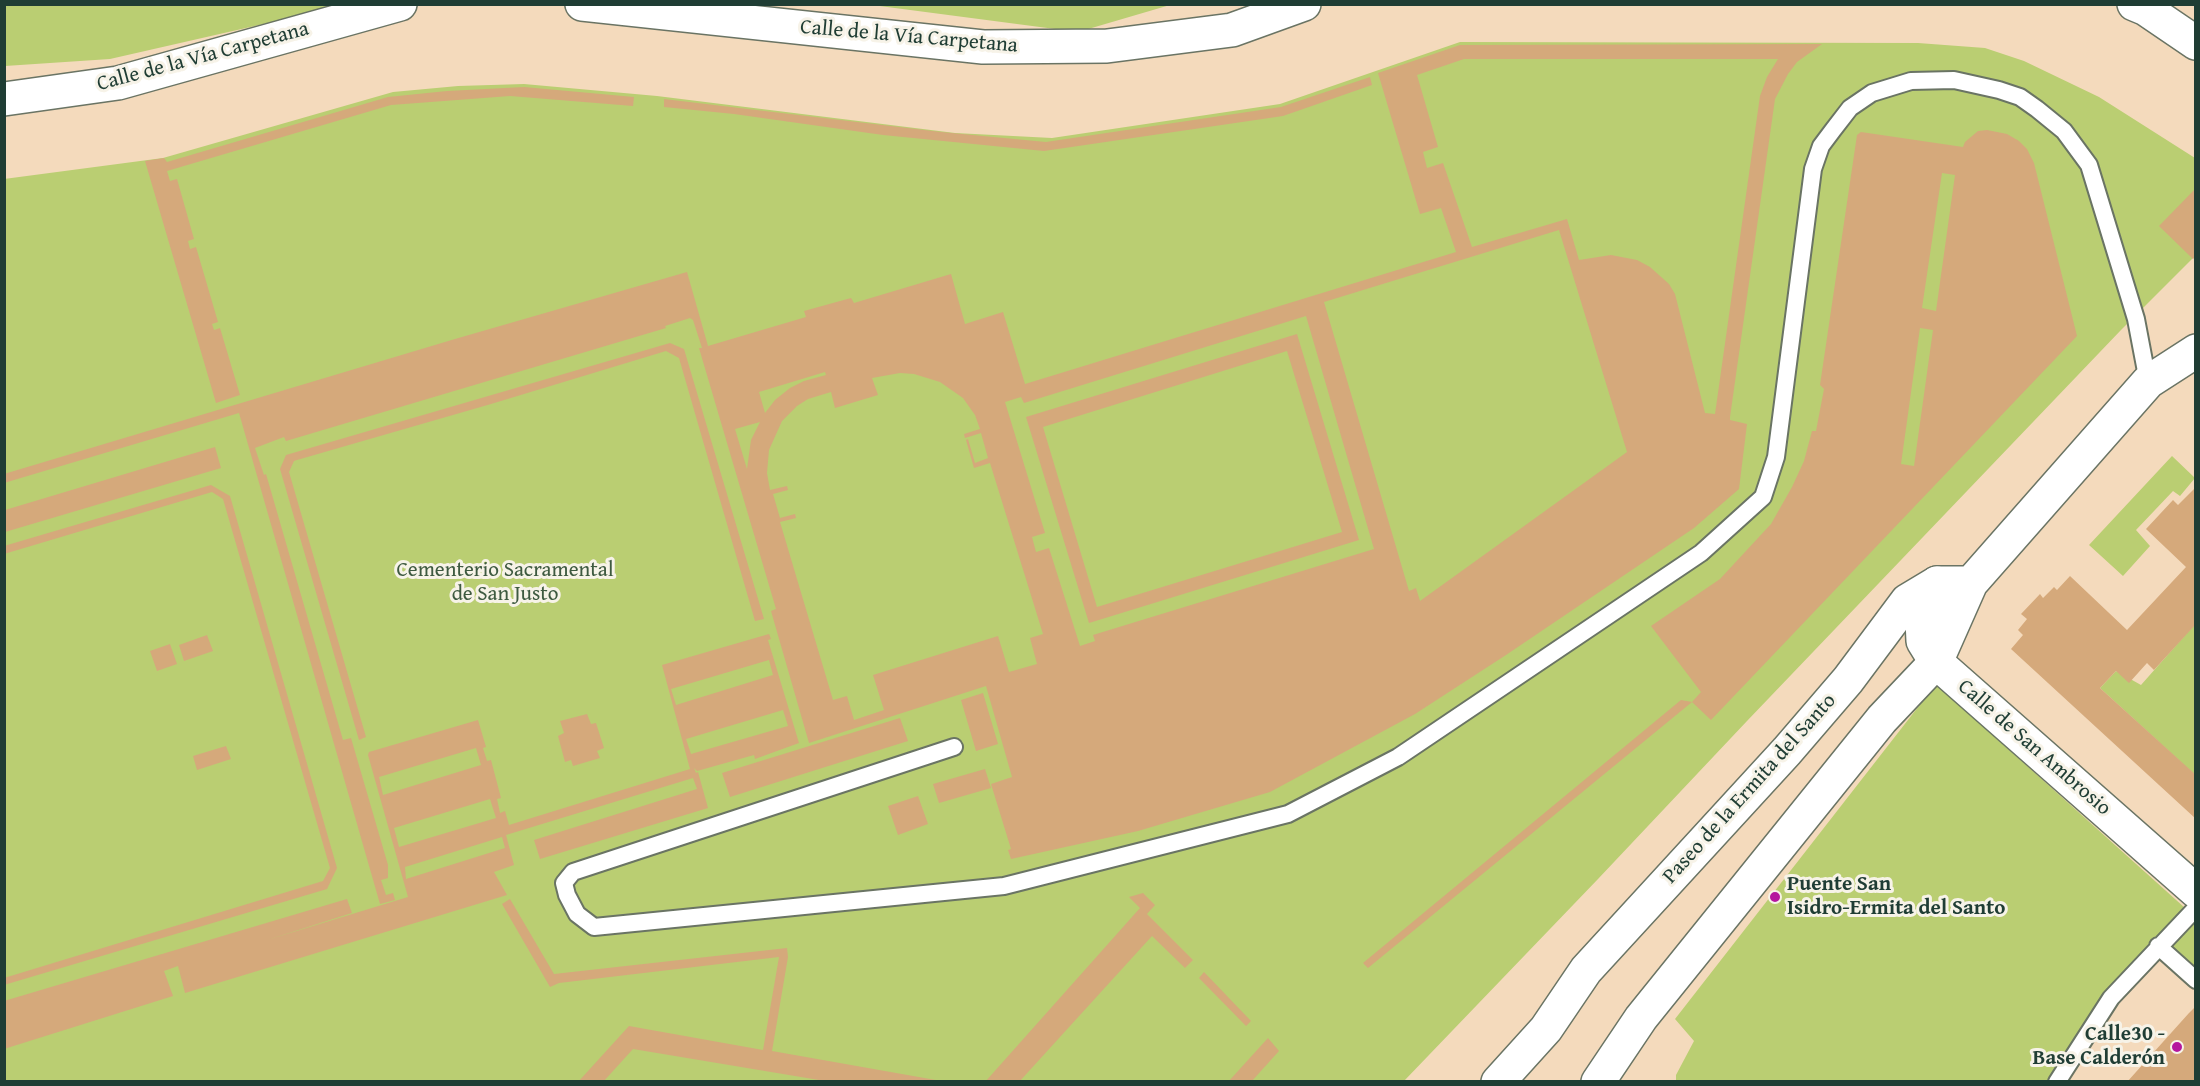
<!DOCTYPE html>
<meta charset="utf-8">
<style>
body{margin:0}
#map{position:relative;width:2200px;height:1086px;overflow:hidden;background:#f4dabc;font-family:"Gentium Book Plus",serif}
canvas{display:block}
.frame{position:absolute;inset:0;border:6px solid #1f3d34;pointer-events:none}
</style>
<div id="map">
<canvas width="2200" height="1086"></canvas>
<div class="frame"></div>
</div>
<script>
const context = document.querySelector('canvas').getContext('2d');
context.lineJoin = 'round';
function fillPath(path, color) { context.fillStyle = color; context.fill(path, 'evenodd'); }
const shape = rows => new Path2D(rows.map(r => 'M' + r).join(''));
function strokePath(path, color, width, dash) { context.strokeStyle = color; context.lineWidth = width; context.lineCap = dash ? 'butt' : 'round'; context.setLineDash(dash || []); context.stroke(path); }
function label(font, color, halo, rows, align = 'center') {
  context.font = font + ' "Gentium Book Plus",serif'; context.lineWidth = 6; context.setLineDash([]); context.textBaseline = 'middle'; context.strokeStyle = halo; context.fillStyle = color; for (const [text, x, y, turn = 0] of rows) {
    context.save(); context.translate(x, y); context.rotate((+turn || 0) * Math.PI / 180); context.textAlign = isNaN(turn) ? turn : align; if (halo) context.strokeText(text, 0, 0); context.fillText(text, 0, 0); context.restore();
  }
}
fillPath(shape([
 [5,5,338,5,281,20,110,59,5,66],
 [872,5,1170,5,1078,32],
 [1460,42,1918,43,1985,48,2024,61,2099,97,2195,158,2196,255,2121,330,1747,721,1598,879,1404,1081,5,1082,4,179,163,158,393,92,458,86,524,84,657,96,955,133,1052,138,1280,104],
 [2172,456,2195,478,2180,496,2173,491,2136,530,2150,546,2123,576,2089,545],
 [2195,624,2195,775,2100,688,2116,671,2141,685],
 [1936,684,2185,908,2104,995,2047,1081,1676,1081,1676,1075,1694,1041,1675,1019],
 [2195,918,2195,972,2169,947]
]), '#bace72');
fillPath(shape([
 [1822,44,1797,62,1788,74,1775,99,1730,417,1730,420,1747,424,1739,489,1694,528,1506,655,1415,714,1270,792,1138,831,1011,859,1008,850,1011,849,991,784,1012,777,986,686,809,743,771,611,776,609,699,348,702,348,693,320,690,318,665,326,666,328,286,441,284,437,255,448,264,475,266,474,343,740,351,738,388,865,388,878,381,880,386,895,393,893,395,900,380,904,239,413,4,483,4,474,455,339,687,272,708,346,806,317,804,311,851,298,854,303,951,274,965,324,1003,312,1025,384,1456,252,1441,208,1420,214,1378,73,1460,45],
 [1464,59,1778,59,1767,77,1760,96,1715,414,1705,413,1675,294,1669,284,1650,267,1637,260,1611,255,1579,260,1567,219,1472,247,1443,163,1427,168,1423,152,1438,147,1417,75],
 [1559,230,1627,452,1420,601,1416,588,1409,591,1324,302],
 [1306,316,1374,549,1093,635,1095,641,1080,646,1049,548,1036,552,1032,537,1045,533,1005,402,1021,397,1024,403],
 [825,372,826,375,804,381,790,388,775,400,765,413,759,392],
 [900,373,914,374,940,382,963,398,975,415,980,429,964,434,965,438,981,433,988,458,975,463,968,439,966,440,974,468,990,463,1043,634,1030,638,1037,664,1009,672,998,636,873,675,884,710,854,720,847,696,833,700,780,522,796,518,795,514,780,518,773,494,788,490,787,486,770,490,767,473,769,450,782,421,797,406,808,399,831,392,835,408,878,395,872,378],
 [760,422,751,440,747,469,735,429],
 [1370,77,1372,85,1283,116,1044,151,883,135,734,114,664,107,664,99,941,132,1046,142,1281,107],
 [524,87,634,97,633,106,510,96,391,105,167,171,170,181,177,179,194,239,188,241,190,249,196,247,218,322,212,324,214,330,220,328,240,395,216,403,145,161,164,158,167,162,388,97,447,91],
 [1987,130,2007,134,2019,141,2027,149,2034,163,2077,336,1711,720,1692,702,1701,692,1651,626,1720,579,1771,524,1792,487,1804,461,1812,431,1816,431,1824,389,1820,385,1857,135,1861,132,1963,147,1965,142,1978,131],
 [1942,173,1955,175,1936,311,1922,308],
 [1920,328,1933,330,1914,466,1901,464],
 [2196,188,2196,256,2193,259,2159,226],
 [1297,334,1359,540,1089,623,1026,417],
 [1287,351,1342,532,1097,607,1043,427],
 [670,343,684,349,764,619,755,621,679,358,666,351,491,404,297,460,294,461,289,472,366,737,359,740,280,469,286,455],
 [215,447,221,468,5,532,5,510],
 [211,485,230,496,337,868,327,889,4,985,4,978,323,881,330,868,223,499,212,492,4,554,4,546],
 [2196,487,2196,624,2154,670,2147,663,2129,683,2116,671,2100,688,2196,775,2196,819,2011,649,2023,635,2018,630,2027,619,2021,614,2040,594,2043,598,2054,587,2057,590,2070,576,2127,630,2186,567,2146,529,2173,500,2178,505],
 [769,634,771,639,768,640,799,743,755,759,754,755,697,771,694,768,696,773,698,772,708,808,540,859,534,840,697,789,693,778,506,835,514,865,494,872,507,895,185,993,178,966,164,971,173,996,4,1049,4,1001,347,899,352,913,267,940,408,897,368,755,369,752,478,720,486,747,483,748,487,761,491,760,501,798,497,799,500,813,505,811,509,825,690,769,662,665],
 [769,660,773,675,676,705,671,689],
 [783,710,788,726,691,754,686,739],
 [476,748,481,765,383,795,379,777],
 [490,799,496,818,399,847,394,828],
 [502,837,505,848,406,879,405,867],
 [207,635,213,651,184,661,179,645],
 [170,644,177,664,157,671,150,651],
 [983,693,998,744,976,751,961,700],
 [1681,700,1692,702,1368,968,1363,963],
 [587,714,591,724,596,723,604,748,597,751,600,758,573,766,571,760,565,762,558,736,564,733,560,721],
 [900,718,908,741,730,797,722,773],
 [226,746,231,759,197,770,193,756],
 [985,769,991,788,939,803,933,784],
 [918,796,928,824,898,835,888,806],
 [1143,893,1155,905,1147,914,1193,960,1185,968,1152,936,1019,1082,985,1082,1140,908,1129,897],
 [510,899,554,974,787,948,788,957,772,1051,947,1082,818,1082,819,1080,633,1049,603,1082,578,1082,629,1026,763,1050,779,957,559,983,550,987,502,904],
 [1204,972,1251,1021,1246,1026,1199,978],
 [2196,1006,2196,1082,2127,1082,2189,1013],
 [1268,1038,1279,1051,1251,1082,1228,1082]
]), '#d5a97b');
const service = shape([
 [954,747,573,872,564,883,567,895,577,914,594,927,1004,886,1288,814,1398,757,1701,553,1763,497,1776,457,1813,169,1821,146,1833,130,1850,108,1872,93,1911,81,1954,80,1999,90,2020,97,2037,109,2064,131,2089,165,2136,319,2148,382],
 [2158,946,2196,980],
 [2057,1082,2111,998,2196,908]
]);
const minor = shape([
 [1937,583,1922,621,1923,641,1936,662,2196,891]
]);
const tertiary = shape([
 [582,4,983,47,1107,46,1232,30,1304,4],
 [2134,4,2146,9,2196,43],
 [4,99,118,83,400,4],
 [1498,1082,1546,1029,1586,970,1787,751,1848,680,1907,601,1937,583,1971,583],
 [1598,1082,1641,1018,1882,719,1936,662,1971,583,2148,382,2196,351]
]);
strokePath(service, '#6a7464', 20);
strokePath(minor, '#6a7464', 36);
strokePath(tertiary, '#6a7464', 36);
strokePath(service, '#fff', 16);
strokePath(minor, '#fff', 33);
strokePath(tertiary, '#fff', 33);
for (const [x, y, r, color] of [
 [1775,897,6,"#b5179e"],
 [2177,1047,6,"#b5179e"]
]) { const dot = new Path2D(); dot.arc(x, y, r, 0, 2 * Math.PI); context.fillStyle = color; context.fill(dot); strokePath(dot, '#f7f3e8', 2); }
label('21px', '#1f3d34', '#f7f3e8', [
 ["Calle de la Vía Carpetana",909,37,5],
 ["Calle de la Vía Carpetana",203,57,-15],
 ["Calle de San Ambrosio",2034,748,41],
 ["Paseo de la Ermita del Santo",1750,789,-48]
]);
label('21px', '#3e5a40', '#f7f3e8', [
 ["Cementerio Sacramental",505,571],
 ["de San Justo",505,595]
]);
label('bold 21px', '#1f3d34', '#f7f3e8', [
 ["Puente San",1787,885],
 ["Isidro-Ermita del Santo",1787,909],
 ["Calle30 -",2165,1035,"right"],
 ["Base Calderón",2165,1059,"right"]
], 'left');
</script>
